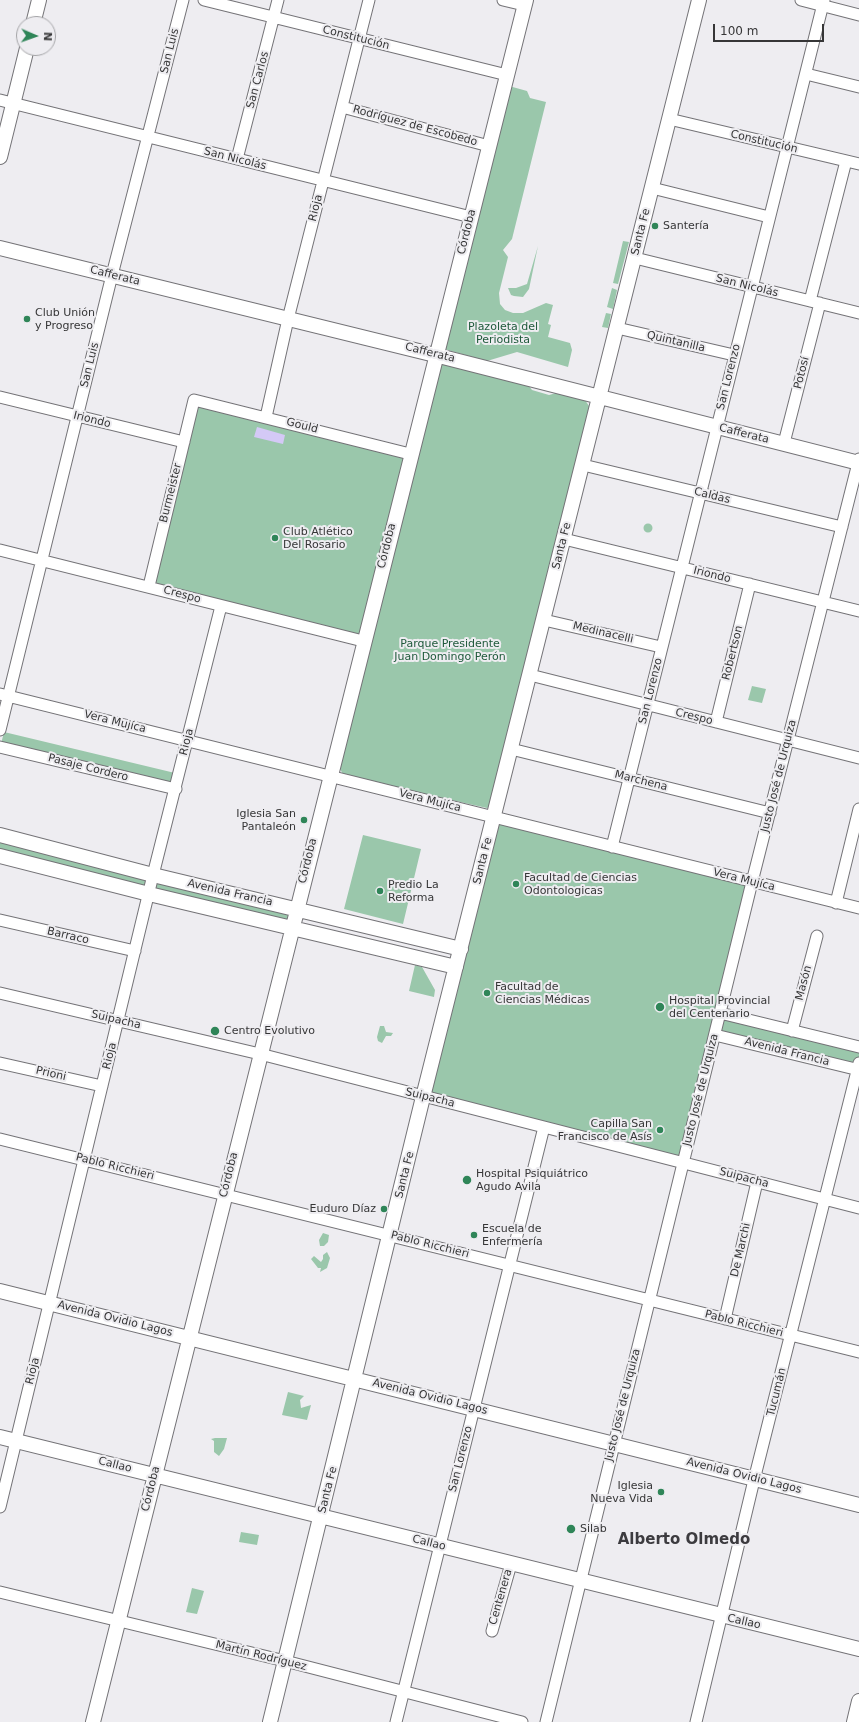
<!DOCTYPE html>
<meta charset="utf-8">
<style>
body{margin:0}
#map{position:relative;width:859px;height:1722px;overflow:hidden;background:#eeedf1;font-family:"DejaVu Sans",sans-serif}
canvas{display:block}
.north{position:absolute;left:16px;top:16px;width:40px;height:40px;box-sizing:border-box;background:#eeedf1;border:1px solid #a4a4a7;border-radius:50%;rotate:92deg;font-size:11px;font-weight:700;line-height:16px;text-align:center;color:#363637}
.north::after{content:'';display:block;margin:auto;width:14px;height:18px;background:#2f8558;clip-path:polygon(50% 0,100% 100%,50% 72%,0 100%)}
.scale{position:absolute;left:713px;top:24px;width:111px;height:18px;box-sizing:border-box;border:2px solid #363637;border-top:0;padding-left:5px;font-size:12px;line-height:14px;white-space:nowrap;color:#363637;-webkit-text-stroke:3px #eeedf1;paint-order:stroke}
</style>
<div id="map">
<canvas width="859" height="1722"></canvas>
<div class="north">N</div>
<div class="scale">100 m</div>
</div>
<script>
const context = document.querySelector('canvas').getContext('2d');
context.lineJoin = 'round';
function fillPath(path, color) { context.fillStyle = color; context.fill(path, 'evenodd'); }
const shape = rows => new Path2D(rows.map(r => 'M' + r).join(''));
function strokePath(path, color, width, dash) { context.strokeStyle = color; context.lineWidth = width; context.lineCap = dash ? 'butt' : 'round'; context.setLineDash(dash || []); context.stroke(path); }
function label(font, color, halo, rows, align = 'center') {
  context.font = font + ' "DejaVu Sans",sans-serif'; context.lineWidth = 4; context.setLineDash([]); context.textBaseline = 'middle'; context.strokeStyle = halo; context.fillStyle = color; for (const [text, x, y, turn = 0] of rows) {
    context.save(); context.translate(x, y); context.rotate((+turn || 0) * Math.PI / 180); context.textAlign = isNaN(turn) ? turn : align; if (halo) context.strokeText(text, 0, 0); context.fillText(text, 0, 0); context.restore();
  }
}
fillPath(shape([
 [509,86,527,91,530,98,546,102,512,239,503,250,508,257,499,293,500,304,505,310,513,313,523,313,546,303,553,305,548,324,551,325,548,337,570,343,572,350,568,367,517,352,487,361,444,349],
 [623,241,629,242,618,284,613,283],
 [538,246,529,289,523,297,514,296,511,295,508,288,516,288,527,284],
 [612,288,617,290,613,309,607,307],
 [606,313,611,314,608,328,602,327],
 [444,364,526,382,532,390,549,395,560,392,585,400,591,409,489,807,487,808,344,776,340,769,441,366],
 [194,400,410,454,363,641,149,586],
 '643.5 528a4.5 4.5 0 1 1 9 0a4.5 4.5 0 1 1-9 0Z',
 [752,686,766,689,762,703,748,700],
 [4,732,175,773,172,784,1,744],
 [494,817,752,882,720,1013,859,1047,859,1070,715,1035,684,1162,423,1097],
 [0,835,296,909,292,927,0,856],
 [363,835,421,849,403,924,344,909],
 [415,965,422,967,435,990,434,997,409,991],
 [380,1026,384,1026,386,1032,393,1033,391,1036,386,1036,382,1043,378,1041,377,1037],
 [323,1233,329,1235,328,1242,324,1246,320,1246,319,1240],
 [327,1252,330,1258,327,1268,320,1272,321,1268,318,1268,311,1259,314,1256,321,1262,323,1259,323,1255],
 [288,1392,304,1396,300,1400,301,1408,311,1405,307,1420,282,1415],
 [215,1438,227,1438,224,1449,219,1456,214,1452,214,1441,211,1439],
 [241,1532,259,1535,257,1545,239,1542],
 [192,1588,204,1591,197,1614,186,1612]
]), '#9ac7ab');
fillPath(shape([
 [257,427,285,435,283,444,254,437]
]), '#d4c9f6');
const minor = shape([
 [204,0,507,75],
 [503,0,524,5],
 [801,0,859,15],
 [806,74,859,87],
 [0,100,471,217],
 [342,107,489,146],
 [669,119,859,164],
 [237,159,278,0],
 [652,188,769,217],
 [635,258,859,313],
 [810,301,846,161],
 [617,328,734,355],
 [0,397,184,442],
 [266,417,288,319,369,0],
 [784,443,820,303],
 [583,465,842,527],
 [564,539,859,611],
 [0,550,363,641],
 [149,586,194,400,410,454],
 [544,620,661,647],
 [530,675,859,758],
 [0,694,859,908],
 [716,722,750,584],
 [0,730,112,275,183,0],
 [0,747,176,789],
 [511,749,770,813],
 [612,847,824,0],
 [836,903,859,809],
 [0,920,135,951],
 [0,993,260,1054,859,1208],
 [720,1013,859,1047],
 [792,1031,817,936],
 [715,1035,859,1070],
 [0,1063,102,1086],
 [0,1139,859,1352],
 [725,1319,757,1182],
 [0,1507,153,875,221,606],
 [0,1592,285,1661,522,1722],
 [492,1631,511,1564],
 [396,1722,544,1127],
 [546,1722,752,882,859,459],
 [696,1722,754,1480,859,1063]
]);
const major = shape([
 [33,24,39,0],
 [0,157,27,48],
 [0,248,435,355,859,463],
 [0,835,153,875,461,949],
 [0,856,149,894,456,967],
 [0,1291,859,1505],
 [0,1437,859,1649],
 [93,1722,526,0],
 [270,1722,423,1097,699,0],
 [854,1722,859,1701]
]);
strokePath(minor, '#747377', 13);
strokePath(major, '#747377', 16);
strokePath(minor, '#fff', 11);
strokePath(major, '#fff', 14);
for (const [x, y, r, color] of [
 [655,226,4,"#2f8558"],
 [27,319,4,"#2f8558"],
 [275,538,4,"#2f8558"],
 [304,820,4,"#2f8558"],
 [516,884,4,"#2f8558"],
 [380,891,4,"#2f8558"],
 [487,993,4,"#2f8558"],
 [660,1007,5,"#2f8558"],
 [215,1031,5,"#2f8558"],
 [660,1130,4,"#2f8558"],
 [467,1180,5,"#2f8558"],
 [384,1209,4,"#2f8558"],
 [474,1235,4,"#2f8558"],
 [661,1492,4,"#2f8558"],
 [571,1529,5,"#2f8558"]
]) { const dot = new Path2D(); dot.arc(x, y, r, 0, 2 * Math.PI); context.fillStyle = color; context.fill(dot); strokePath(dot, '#eeedf1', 1.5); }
label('11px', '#363637', '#eeedf1', [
 ["Constitución",356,38,14],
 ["San Luis",170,51,-76],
 ["San Carlos",258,80,-75],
 ["Rodríguez de Escobedo",415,126,15],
 ["Constitución",764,142,13],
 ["San Nicolás",235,159,14],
 ["Rioja",316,208,-76],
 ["Córdoba",467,232,-76],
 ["Santa Fe",641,232,-76],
 ["Cafferata",115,276,14],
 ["San Nicolás",747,286,14],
 ["Quintanilla",676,342,13],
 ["Cafferata",430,353,14],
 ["San Luis",90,365,-76],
 ["Potosí",802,373,-76],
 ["San Lorenzo",729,377,-76],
 ["Iriondo",92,420,14],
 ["Gould",302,426,14],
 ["Cafferata",744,434,14],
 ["Burmeister",171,493,-76],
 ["Caldas",712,496,14],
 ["Córdoba",387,546,-76],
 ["Santa Fe",562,546,-76],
 ["Iriondo",712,575,14],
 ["Crespo",182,595,15],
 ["Medinacelli",603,633,13],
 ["Robertson",733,653,-76],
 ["San Lorenzo",651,691,-76],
 ["Crespo",694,717,14],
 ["Vera Mujíca",115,722,14],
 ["Rioja",187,742,-76],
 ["Pasaje Cordero",88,768,14],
 ["Justo José de Urquiza",779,776,-76],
 ["Marchena",641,781,14],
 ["Vera Mujíca",430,801,14],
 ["Córdoba",308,861,-76],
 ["Santa Fe",483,861,-76],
 ["Vera Mujíca",744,880,14],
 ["Avenida Francia",230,893,13],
 ["Barraco",68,936,13],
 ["Masón",804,983,-75],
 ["Suipacha",116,1020,13],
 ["Avenida Francia",787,1052,14],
 ["Rioja",110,1056,-76],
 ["Prioni",51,1074,13],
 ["Justo José de Urquiza",701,1090,-76],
 ["Suipacha",430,1098,14],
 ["Pablo Ricchieri",115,1167,14],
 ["Córdoba",229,1175,-76],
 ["Santa Fe",405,1175,-76],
 ["Suipacha",744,1178,15],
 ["Pablo Ricchieri",430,1245,14],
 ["De Marchi",741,1250,-77],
 ["Avenida Ovidio Lagos",115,1319,14],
 ["Pablo Ricchieri",744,1324,14],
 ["Rioja",33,1371,-76],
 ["Tucumán",777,1392,-76],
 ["Avenida Ovidio Lagos",430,1397,14],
 ["Justo José de Urquiza",623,1405,-76],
 ["San Lorenzo",461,1459,-76],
 ["Callao",115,1465,14],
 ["Avenida Ovidio Lagos",744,1476,14],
 ["Córdoba",151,1489,-76],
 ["Santa Fe",328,1490,-76],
 ["Callao",429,1543,14],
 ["Centenera",501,1597,-74],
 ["Callao",744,1622,13],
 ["Martín Rodríguez",261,1656,14]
]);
label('11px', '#363637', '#eeedf1', [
 ["Santería",663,226],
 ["Club Unión",35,313],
 ["y Progreso",35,326],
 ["Club Atlético",283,532],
 ["Del Rosario",283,545],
 ["Iglesia San",296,814,"right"],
 ["Pantaleón",296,827,"right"],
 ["Facultad de Ciencias",524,878],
 ["Odontologicas",524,891],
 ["Predio La",388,885],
 ["Reforma",388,898],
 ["Facultad de",495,987],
 ["Ciencias Médicas",495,1000],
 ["Hospital Provincial",669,1001],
 ["del Centenario",669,1014],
 ["Centro Evolutivo",224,1031],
 ["Capilla San",652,1124,"right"],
 ["Francisco de Asís",652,1137,"right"],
 ["Hospital Psiquiátrico",476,1174],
 ["Agudo Avila",476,1187],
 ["Euduro Díaz",376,1209,"right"],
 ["Escuela de",482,1229],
 ["Enfermería",482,1242],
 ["Iglesia",653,1486,"right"],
 ["Nueva Vida",653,1499,"right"],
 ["Silab",580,1529]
], 'left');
label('11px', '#1f5a3b', '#eeedf1', [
 ["Plazoleta del",503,327],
 ["Periodista",503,340],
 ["Parque Presidente",450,644],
 ["Juan Domingo Perón",450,657]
]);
label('bold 15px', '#3c3b3f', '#eeedf1', [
 ["Alberto Olmedo",684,1540]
]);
</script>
